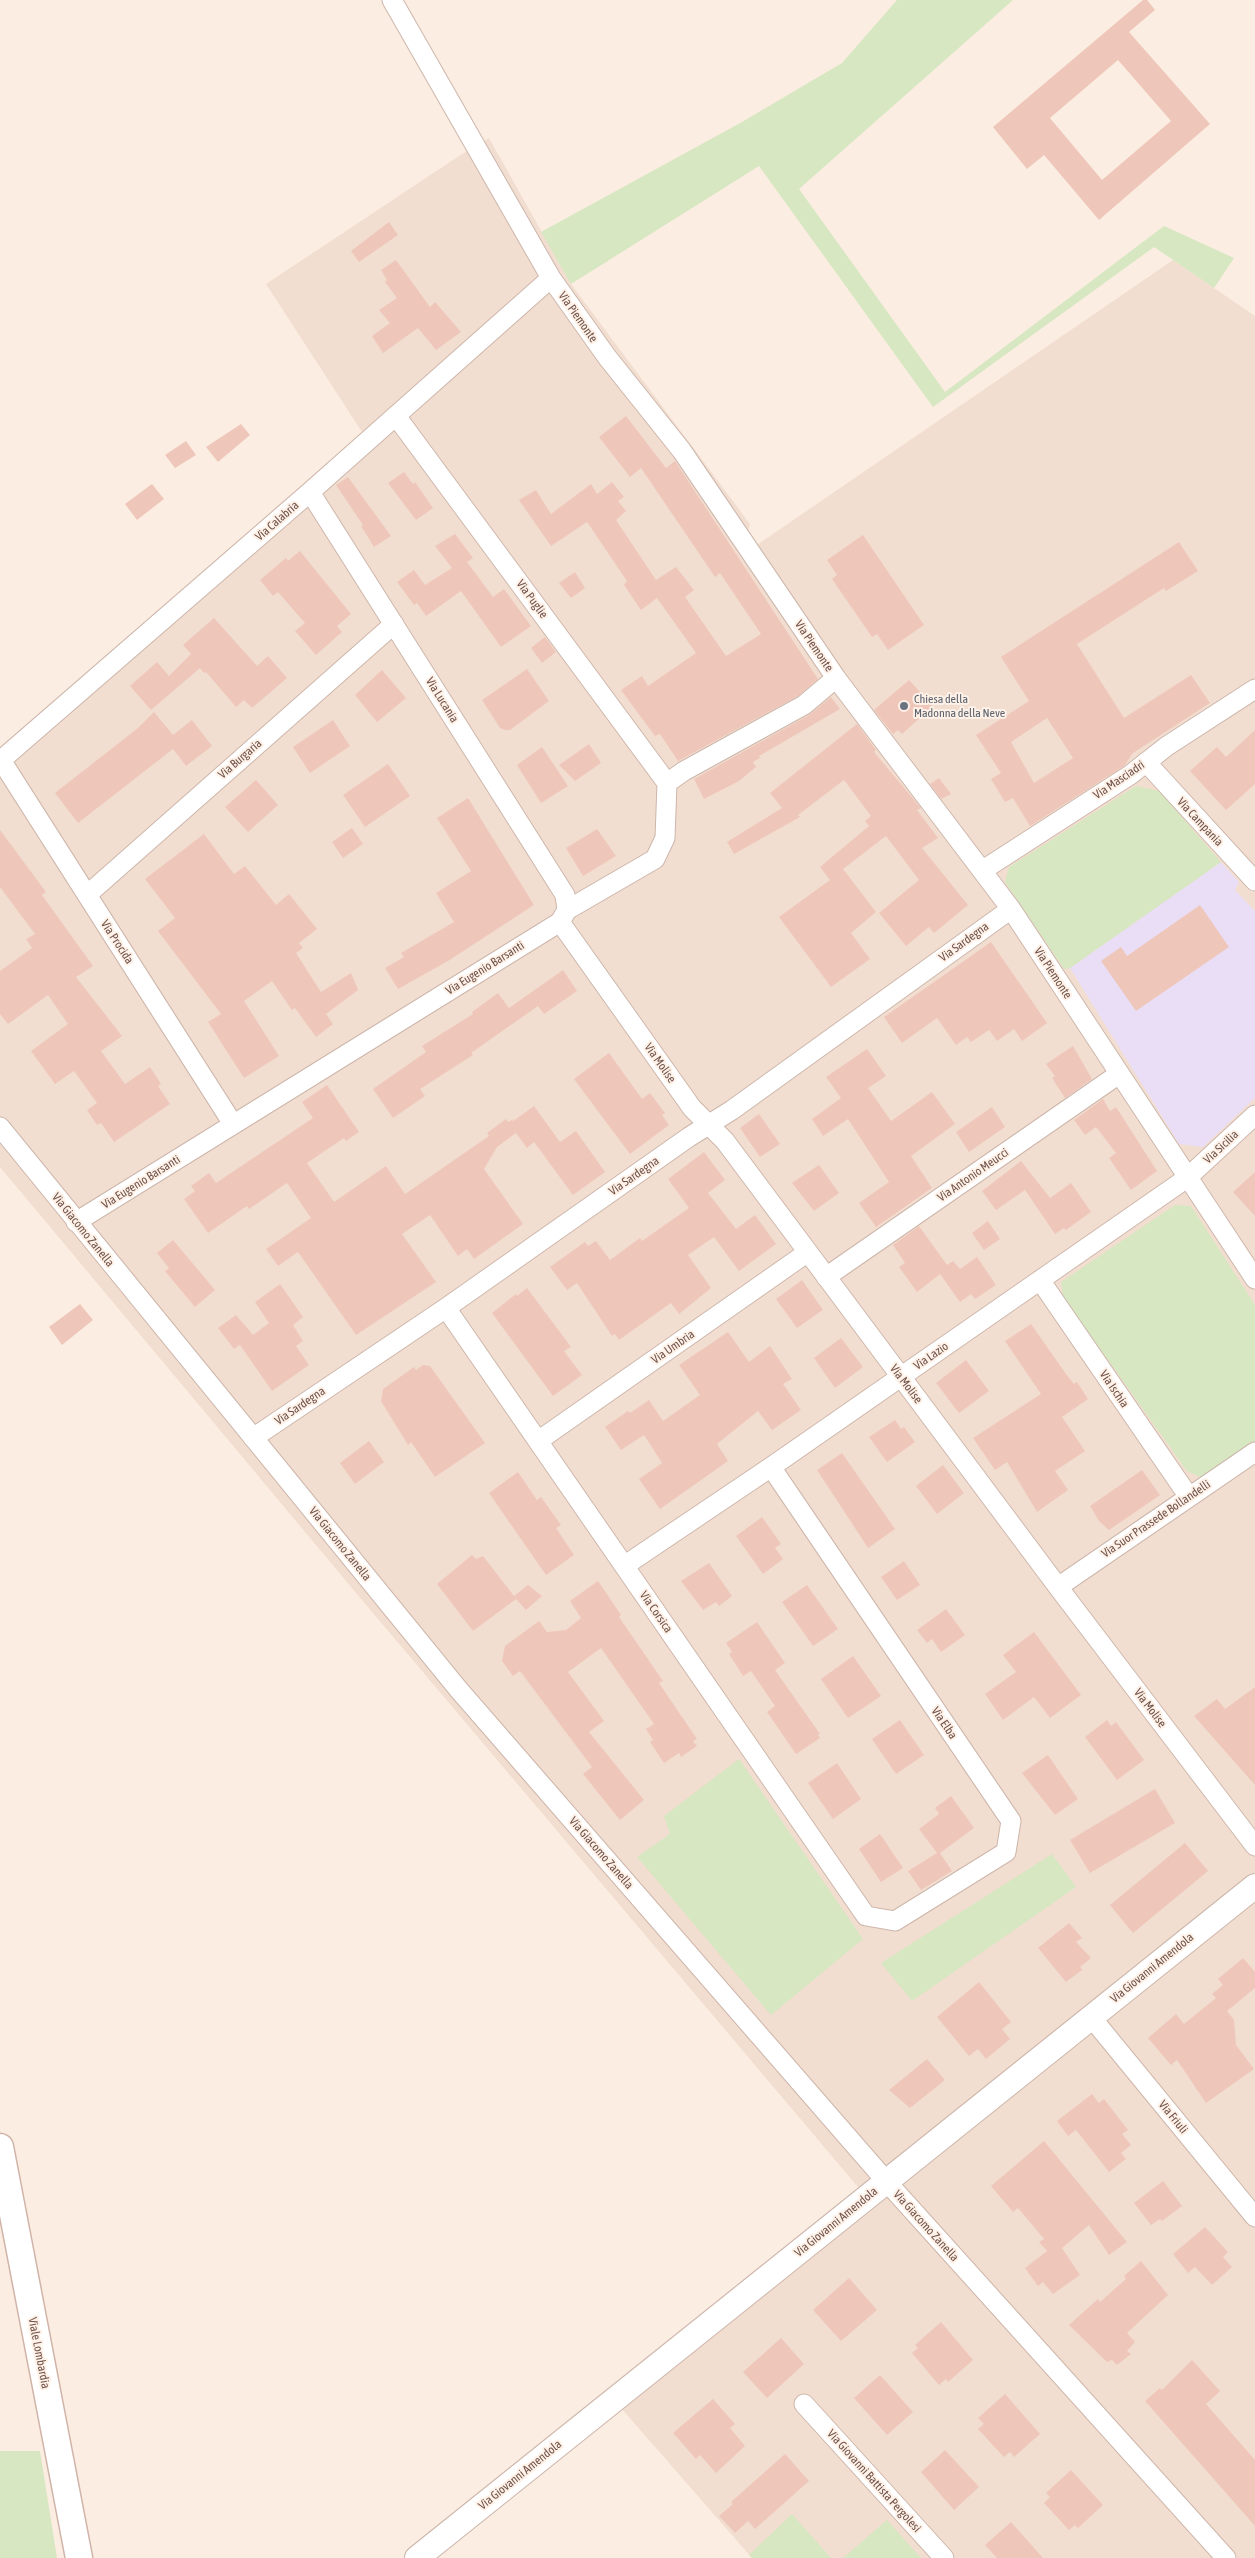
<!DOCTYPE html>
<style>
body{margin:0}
canvas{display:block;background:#fbede1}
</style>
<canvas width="1255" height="2558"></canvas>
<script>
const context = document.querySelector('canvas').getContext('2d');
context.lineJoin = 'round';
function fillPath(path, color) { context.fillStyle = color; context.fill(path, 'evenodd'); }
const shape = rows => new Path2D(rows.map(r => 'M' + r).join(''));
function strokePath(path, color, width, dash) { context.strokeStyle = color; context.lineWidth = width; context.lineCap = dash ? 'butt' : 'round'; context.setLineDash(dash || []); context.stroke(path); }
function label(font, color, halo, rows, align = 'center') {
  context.font = font + ' "Asap Condensed",sans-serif'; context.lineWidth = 4; context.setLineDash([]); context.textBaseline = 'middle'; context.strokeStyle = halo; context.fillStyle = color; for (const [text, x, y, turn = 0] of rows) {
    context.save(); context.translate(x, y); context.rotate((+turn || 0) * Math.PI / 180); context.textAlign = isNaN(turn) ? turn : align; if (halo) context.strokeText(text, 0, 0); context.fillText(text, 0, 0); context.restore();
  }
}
fillPath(shape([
 [489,138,571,284,750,524,743,548,1010,916,1255,1286,1255,1878,863,2193,351,1587,0,1167,0,749,362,432,266,284,459,156],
 [1173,260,1255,316,1255,1270,754,547],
 [1255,1892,1255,2558,1232,2558,892,2182],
 [885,2188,1216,2558,752,2558,621,2408]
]), '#f2ded0');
fillPath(shape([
 [1221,862,1239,882,1235,890,1255,911,1255,1098,1203,1147,1179,1144,1070,968]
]), '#eadef7');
fillPath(shape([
 [897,0,1013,0,799,189,945,392,1164,226,1234,258,1214,288,1154,247,933,407,759,166,571,284,541,232,742,122,842,63],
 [1136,786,1159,791,1221,862,1070,968,1064,969,1005,882,1009,867],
 [1175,1205,1191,1206,1255,1305,1255,1442,1202,1478,1187,1471,1063,1297,1061,1282],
 [739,1759,863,1939,771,2015,637,1857,670,1834,664,1816],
 [1052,1854,1076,1887,912,2001,881,1963],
 [0,2451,40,2451,57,2558,0,2558],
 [792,2514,831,2558,752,2558,749,2555],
 [887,2520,921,2558,843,2558]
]), '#d6e7c1');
fillPath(shape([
 [1143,0,1147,0,1155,10,1129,32,1210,124,1099,220,1044,155,1027,169,993,127],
 [1118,60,1171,121,1102,180,1050,118],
 [389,222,398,235,359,262,351,251],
 [396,260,430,307,435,302,461,332,436,350,418,328,383,353,372,336,390,323,379,310,397,298,385,282,387,280,381,270],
 [626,416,666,468,675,461,818,679,798,696,678,761,660,734,655,736,621,690,642,676,648,686,696,653,657,598,641,610,624,585,627,581,587,522,551,546,519,500,536,490,551,514,591,484,597,494,612,482,624,497,618,501,626,511,616,520,656,580,676,567,694,590,685,597,726,656,761,634,720,573,715,577,641,468,630,477,599,437],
 [241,424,250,435,218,462,206,447],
 [186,441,196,455,175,468,165,455],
 [404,472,413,484,415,482,433,508,416,520,388,483],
 [348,477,391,536,374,547,361,526,363,525,336,485],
 [152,484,164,499,137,520,125,504],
 [455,534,473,558,467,562,493,597,504,589,531,626,501,647,461,591,426,616,417,603,414,605,397,582,414,570,425,585,452,568,435,546],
 [863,535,924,625,888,650,877,634,872,637,832,579,837,575,827,560],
 [1179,542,1198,571,1166,591,1164,588,1077,644,1124,718,1191,675,1210,703,1133,753,1124,766,1030,826,1013,798,1005,802,991,779,1001,773,976,735,1029,701,1001,657],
 [1047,718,1073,758,1034,783,1011,742],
 [300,551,351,614,337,626,342,632,316,655,295,631,305,623,278,592,273,596,260,580,286,558,288,561],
 [575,572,585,588,571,598,559,583],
 [214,618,257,666,268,656,287,678,252,708,244,700,236,707,206,672,204,673,200,668,151,710,130,686,157,662,169,676,191,654,183,645],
 [545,637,556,652,542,663,531,648],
 [527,669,549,701,510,730,505,730,500,728,482,700],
 [382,670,406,698,377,722,355,695],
 [909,680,933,706,902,734,898,730,893,734,874,710],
 [831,697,840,709,759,756,760,758,753,762,756,767,739,781,704,799,694,779,809,715],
 [154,712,173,735,192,720,212,746,186,766,173,749,78,823,55,793,138,728],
 [333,720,350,746,310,773,293,747],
 [857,724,876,750,874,752,921,808,917,810,938,838,922,848,968,905,934,933,929,927,906,946,879,913,919,880,886,836,843,869,876,912,851,933,870,959,831,987,779,917,830,880,820,867,869,826,865,821,871,816,844,780,798,815,800,817,734,854,727,842,782,808,770,793],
 [1255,730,1255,784,1226,810,1190,771,1217,747,1226,757],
 [589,744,601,763,575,781,559,765],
 [542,747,568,786,541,803,517,765],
 [388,764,410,796,365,827,343,795],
 [939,778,951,794,941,799,930,784],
 [256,780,278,805,248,832,225,807],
 [468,798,534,905,448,961,398,989,385,968,404,957,401,953,454,922,436,893,471,871,437,818],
 [352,828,363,844,343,858,332,842],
 [597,829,616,856,583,876,566,848],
 [0,830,46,892,42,895,93,966,76,977,122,1036,101,1051,125,1084,150,1067,161,1084,158,1086,170,1104,114,1142,101,1123,97,1125,87,1110,97,1103,74,1071,55,1084,31,1051,68,1024,48,995,8,1024,0,1014,0,971,32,948,26,939,35,934,0,887],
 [204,834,234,874,245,866,276,905,289,894,317,929,299,943,303,948,296,953,321,992,351,973,358,990,326,1014,333,1024,316,1037,295,1008,292,1010,272,981,244,1001,279,1056,244,1078,208,1022,221,1014,158,931,175,918,145,879],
 [1200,905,1229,947,1136,1011,1101,961,1121,947,1127,956],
 [991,942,1047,1023,1022,1041,1014,1029,997,1041,989,1030,971,1042,967,1037,956,1045,937,1018,902,1043,884,1017],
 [563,970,577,991,544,1014,538,1006,471,1053,473,1055,420,1089,425,1096,393,1118,373,1089,426,1052,422,1046,473,1014,472,1012,498,993,509,1008],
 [1073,1046,1092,1079,1065,1098,1052,1078,1055,1076,1046,1064],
 [867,1049,886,1076,868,1088,891,1121,932,1092,955,1124,911,1156,932,1188,876,1227,859,1203,889,1182,848,1119,823,1136,812,1119,841,1098,826,1077],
 [609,1053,642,1099,650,1093,665,1113,662,1115,669,1125,630,1154,574,1079],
 [327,1085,359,1132,346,1141,344,1138,307,1163,334,1202,386,1166,405,1194,489,1136,487,1133,506,1119,508,1122,514,1119,512,1122,534,1106,560,1142,576,1131,605,1172,573,1195,534,1142,527,1148,516,1133,497,1147,484,1169,523,1224,474,1259,467,1249,458,1256,430,1215,402,1234,436,1282,356,1335,298,1252,278,1266,266,1249,311,1218,287,1183,249,1209,247,1206,208,1233,184,1199,195,1191,191,1186,209,1173,216,1183,313,1118,302,1102],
 [1103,1099,1110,1111,1116,1107,1157,1171,1131,1190,1109,1158,1116,1153,1096,1127,1085,1135,1074,1120],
 [992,1107,1005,1127,969,1152,956,1132],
 [759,1114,780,1144,760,1157,740,1128],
 [704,1152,725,1180,708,1193,736,1229,755,1215,776,1244,739,1271,714,1237,688,1255,711,1288,679,1314,671,1303,619,1340,615,1334,612,1336,577,1283,567,1290,550,1267,585,1242,588,1246,596,1241,610,1260,640,1238,642,1241,689,1208,668,1179],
 [1021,1161,1050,1198,1071,1183,1091,1212,1066,1230,1064,1228,1055,1234,1025,1190,996,1210,982,1191],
 [819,1165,839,1193,814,1211,792,1183],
 [1255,1172,1255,1216,1233,1192],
 [988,1221,1000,1239,984,1250,972,1233],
 [919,1226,947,1265,953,1261,960,1269,977,1257,996,1285,975,1299,971,1294,960,1302,940,1274,917,1292,899,1267,905,1263,893,1245],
 [173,1240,215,1290,195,1307,165,1271,169,1268,157,1253],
 [802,1280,823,1310,797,1328,776,1299],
 [280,1284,303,1317,293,1325,303,1341,296,1346,309,1365,272,1391,240,1345,234,1349,218,1328,236,1315,253,1335,269,1323,255,1302],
 [527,1288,571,1347,564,1351,582,1375,553,1396,492,1313,516,1294,517,1296],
 [80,1304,93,1320,62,1345,49,1327],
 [1031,1324,1066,1374,1074,1384,1077,1382,1088,1399,1062,1417,1085,1451,1055,1471,1068,1490,1037,1512,1007,1462,995,1470,973,1438,1041,1394,1005,1341],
 [728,1332,749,1362,770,1346,792,1379,783,1384,801,1410,772,1430,758,1411,717,1444,728,1461,660,1509,639,1479,662,1463,644,1435,621,1450,605,1427,628,1411,630,1413,649,1400,663,1421,700,1395,679,1365],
 [841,1338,863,1367,835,1388,814,1358],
 [966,1360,989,1391,959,1413,936,1383],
 [423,1365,430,1366,485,1443,435,1477,411,1442,408,1445,381,1401,383,1389,414,1367,416,1370],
 [895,1420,901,1429,904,1427,915,1442,887,1462,869,1437],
 [369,1441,384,1462,355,1484,340,1463],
 [842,1453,895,1529,868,1548,817,1470],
 [943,1465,964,1493,937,1514,916,1486],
 [1142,1470,1160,1495,1109,1530,1099,1521,1090,1506],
 [518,1472,537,1500,541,1497,561,1525,556,1528,574,1555,546,1575,489,1493],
 [762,1517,781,1544,775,1548,783,1559,763,1574,736,1536],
 [472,1555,476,1559,483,1556,514,1596,528,1585,542,1596,526,1610,516,1599,473,1631,437,1584],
 [904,1561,920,1585,897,1600,881,1577],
 [709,1563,732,1596,719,1606,716,1602,703,1610,681,1581],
 [598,1581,621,1615,619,1617,663,1681,659,1683,697,1739,693,1741,697,1746,681,1757,679,1753,664,1763,650,1742,653,1740,646,1729,654,1724,601,1648,568,1672,604,1721,589,1732,644,1800,620,1820,583,1774,592,1767,520,1671,513,1676,502,1661,505,1646,539,1621,547,1632,566,1630,581,1618,570,1601],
 [807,1585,838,1629,813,1646,782,1602],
 [946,1609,965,1635,941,1652,932,1639,927,1643,917,1630],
 [757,1622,785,1663,775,1670,820,1734,818,1735,820,1738,796,1754,767,1712,775,1706,751,1671,743,1676,729,1654,732,1652,726,1643],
 [1034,1632,1081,1695,1050,1718,1034,1697,1003,1720,985,1694,1016,1672,1003,1655],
 [853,1656,881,1696,848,1718,821,1679],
 [1255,1687,1255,1785,1194,1716,1217,1699,1225,1709],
 [900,1720,924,1755,896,1774,872,1739],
 [1107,1720,1111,1726,1116,1722,1144,1760,1117,1780,1085,1737],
 [1048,1755,1078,1799,1055,1815,1022,1773],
 [837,1763,861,1799,833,1819,808,1783],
 [1155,1789,1175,1823,1090,1873,1070,1840],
 [951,1796,974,1828,940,1853,952,1871,921,1890,908,1871,937,1853,919,1829,939,1814,935,1808],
 [880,1834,903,1868,881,1882,859,1849],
 [1185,1843,1208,1871,1133,1933,1110,1905],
 [1069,1923,1082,1938,1076,1942,1091,1958,1080,1967,1082,1970,1066,1982,1038,1948],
 [1243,1958,1255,1972,1255,1988,1227,2011,1234,2020,1236,2045,1254,2069,1206,2103,1177,2060,1171,2065,1148,2038,1176,2014,1184,2024,1216,1998,1212,1994,1223,1985,1218,1979],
 [979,1982,1011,2022,1002,2029,1010,2039,986,2059,978,2049,969,2056,937,2017],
 [927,2059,945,2080,910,2108,889,2090],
 [1092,2094,1099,2103,1104,2099,1128,2130,1122,2134,1131,2145,1121,2153,1126,2159,1109,2172,1076,2130,1068,2136,1057,2121],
 [1044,2141,1127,2242,1109,2255,1089,2225,1062,2248,1080,2275,1053,2294,1043,2282,1038,2286,1025,2268,1047,2251,1039,2242,1044,2239,1018,2208,1013,2212,991,2186],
 [1163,2181,1182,2206,1162,2221,1160,2219,1151,2225,1134,2203],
 [1205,2227,1228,2252,1223,2257,1232,2267,1212,2285,1195,2267,1188,2273,1173,2254],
 [1141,2261,1168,2295,1127,2333,1135,2342,1127,2351,1131,2354,1117,2365,1112,2360,1107,2362,1069,2325,1098,2299,1100,2302,1126,2279,1124,2276],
 [849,2278,877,2310,841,2341,813,2310],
 [941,2322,973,2360,948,2382,946,2379,939,2385,912,2353,918,2348,915,2345],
 [781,2338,804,2364,767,2398,743,2372],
 [1192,2360,1220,2391,1206,2404,1255,2460,1255,2526,1145,2401,1160,2388,1162,2390],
 [880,2375,913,2412,887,2435,854,2398],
 [1005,2394,1040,2434,1014,2457,1010,2452,1004,2457,978,2429,984,2424,978,2418],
 [713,2399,735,2424,730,2428,745,2446,716,2473,700,2455,696,2459,673,2433],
 [945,2450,979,2487,954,2510,921,2472],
 [785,2454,809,2481,755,2529,748,2521,735,2533,719,2516,733,2504,731,2502],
 [1071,2470,1103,2505,1078,2528,1075,2525,1069,2530,1044,2503,1050,2497,1046,2493],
 [1011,2522,1043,2558,997,2558,985,2545]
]), '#efc7ba');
const minor = shape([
 [392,0,551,278,607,357,682,451,836,678,1011,909,1255,1279],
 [396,416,667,783],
 [310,492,565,895,567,910],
 [1,760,233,1124],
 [0,761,310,492,551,278],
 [1146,762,1255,881],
 [667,783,684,771,804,705,836,678],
 [983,870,1130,775,1167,746,1255,689],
 [87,895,394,624],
 [560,922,692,1108,725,1141,1058,1587,1255,1846],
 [0,1127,459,1690,886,2181,1226,2558],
 [76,1222,560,922,567,910,655,859,665,838,667,783],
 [826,1277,1119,1074],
 [1040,1280,1189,1497],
 [446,1308,866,1916,895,1921,1006,1852,1011,1821,771,1467],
 [253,1438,446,1308,689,1137,732,1110,1011,909],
 [538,1441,808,1252],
 [624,1566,771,1467,1187,1178,1255,1115],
 [1058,1587,1255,1452],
 [1091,2017,1255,2217],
 [804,2404,944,2558]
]);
const tertiary = shape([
 [417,2558,1255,1886]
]);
const secondary = shape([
 [0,2147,79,2558]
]);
strokePath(minor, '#cdb6ab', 21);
strokePath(tertiary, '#cdb6ab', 26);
strokePath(secondary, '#d0b4a9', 29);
strokePath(minor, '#fff', 19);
strokePath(tertiary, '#fff', 24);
strokePath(secondary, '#fff', 26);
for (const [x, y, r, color] of [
 [904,706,5,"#6b7280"]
]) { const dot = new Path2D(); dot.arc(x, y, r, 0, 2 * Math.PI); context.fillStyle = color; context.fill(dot); strokePath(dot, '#fef1e7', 2); }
label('12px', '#705249', '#fef1e7', [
 ["Via Piemonte",578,317,55],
 ["Via Calabria",277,521,-41],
 ["Via Puglie",532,599,54],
 ["Via Piemonte",814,646,56],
 ["Via Lucania",442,700,58],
 ["Via Burgaria",240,759,-41],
 ["Via Masciadri",1119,780,-34],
 ["Via Campania",1200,822,47],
 ["Via Procida",117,942,57],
 ["Via Sardegna",964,942,-36],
 ["Via Eugenio Barsanti",485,968,-32],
 ["Via Piemonte",1053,973,57],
 ["Via Molise",660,1063,55],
 ["Via Sicilia",1221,1147,-43],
 ["Via Antonio Meucci",973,1175,-35],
 ["Via Sardegna",634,1176,-35],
 ["Via Eugenio Barsanti",141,1182,-32],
 ["Via Giacomo Zanella",83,1230,51],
 ["Via Umbria",673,1347,-35],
 ["Via Lazio",931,1356,-35],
 ["Via Molise",906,1384,53],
 ["Via Ischia",1114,1389,56],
 ["Via Sardegna",300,1406,-34],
 ["Via Suor Prassede Bollandelli",1156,1519,-34],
 ["Via Giacomo Zanella",340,1544,51],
 ["Via Corsica",656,1612,55],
 ["Via Molise",1150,1708,53],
 ["Via Elba",944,1723,56],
 ["Via Giacomo Zanella",601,1853,49],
 ["Via Giovanni Amendola",1152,1968,-39],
 ["Via Friuli",1173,2117,51],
 ["Via Giovanni Amendola",836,2222,-39],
 ["Via Giacomo Zanella",926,2226,48],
 ["Viale Lombardia",39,2353,79],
 ["Via Giovanni Amendola",520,2475,-39],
 ["Via Giovanni Battista Pergolesi",874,2481,48]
]);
label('12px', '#5b616d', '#fef1e7', [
 ["Chiesa della",914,699],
 ["Madonna della Neve",914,713]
], 'left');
</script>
